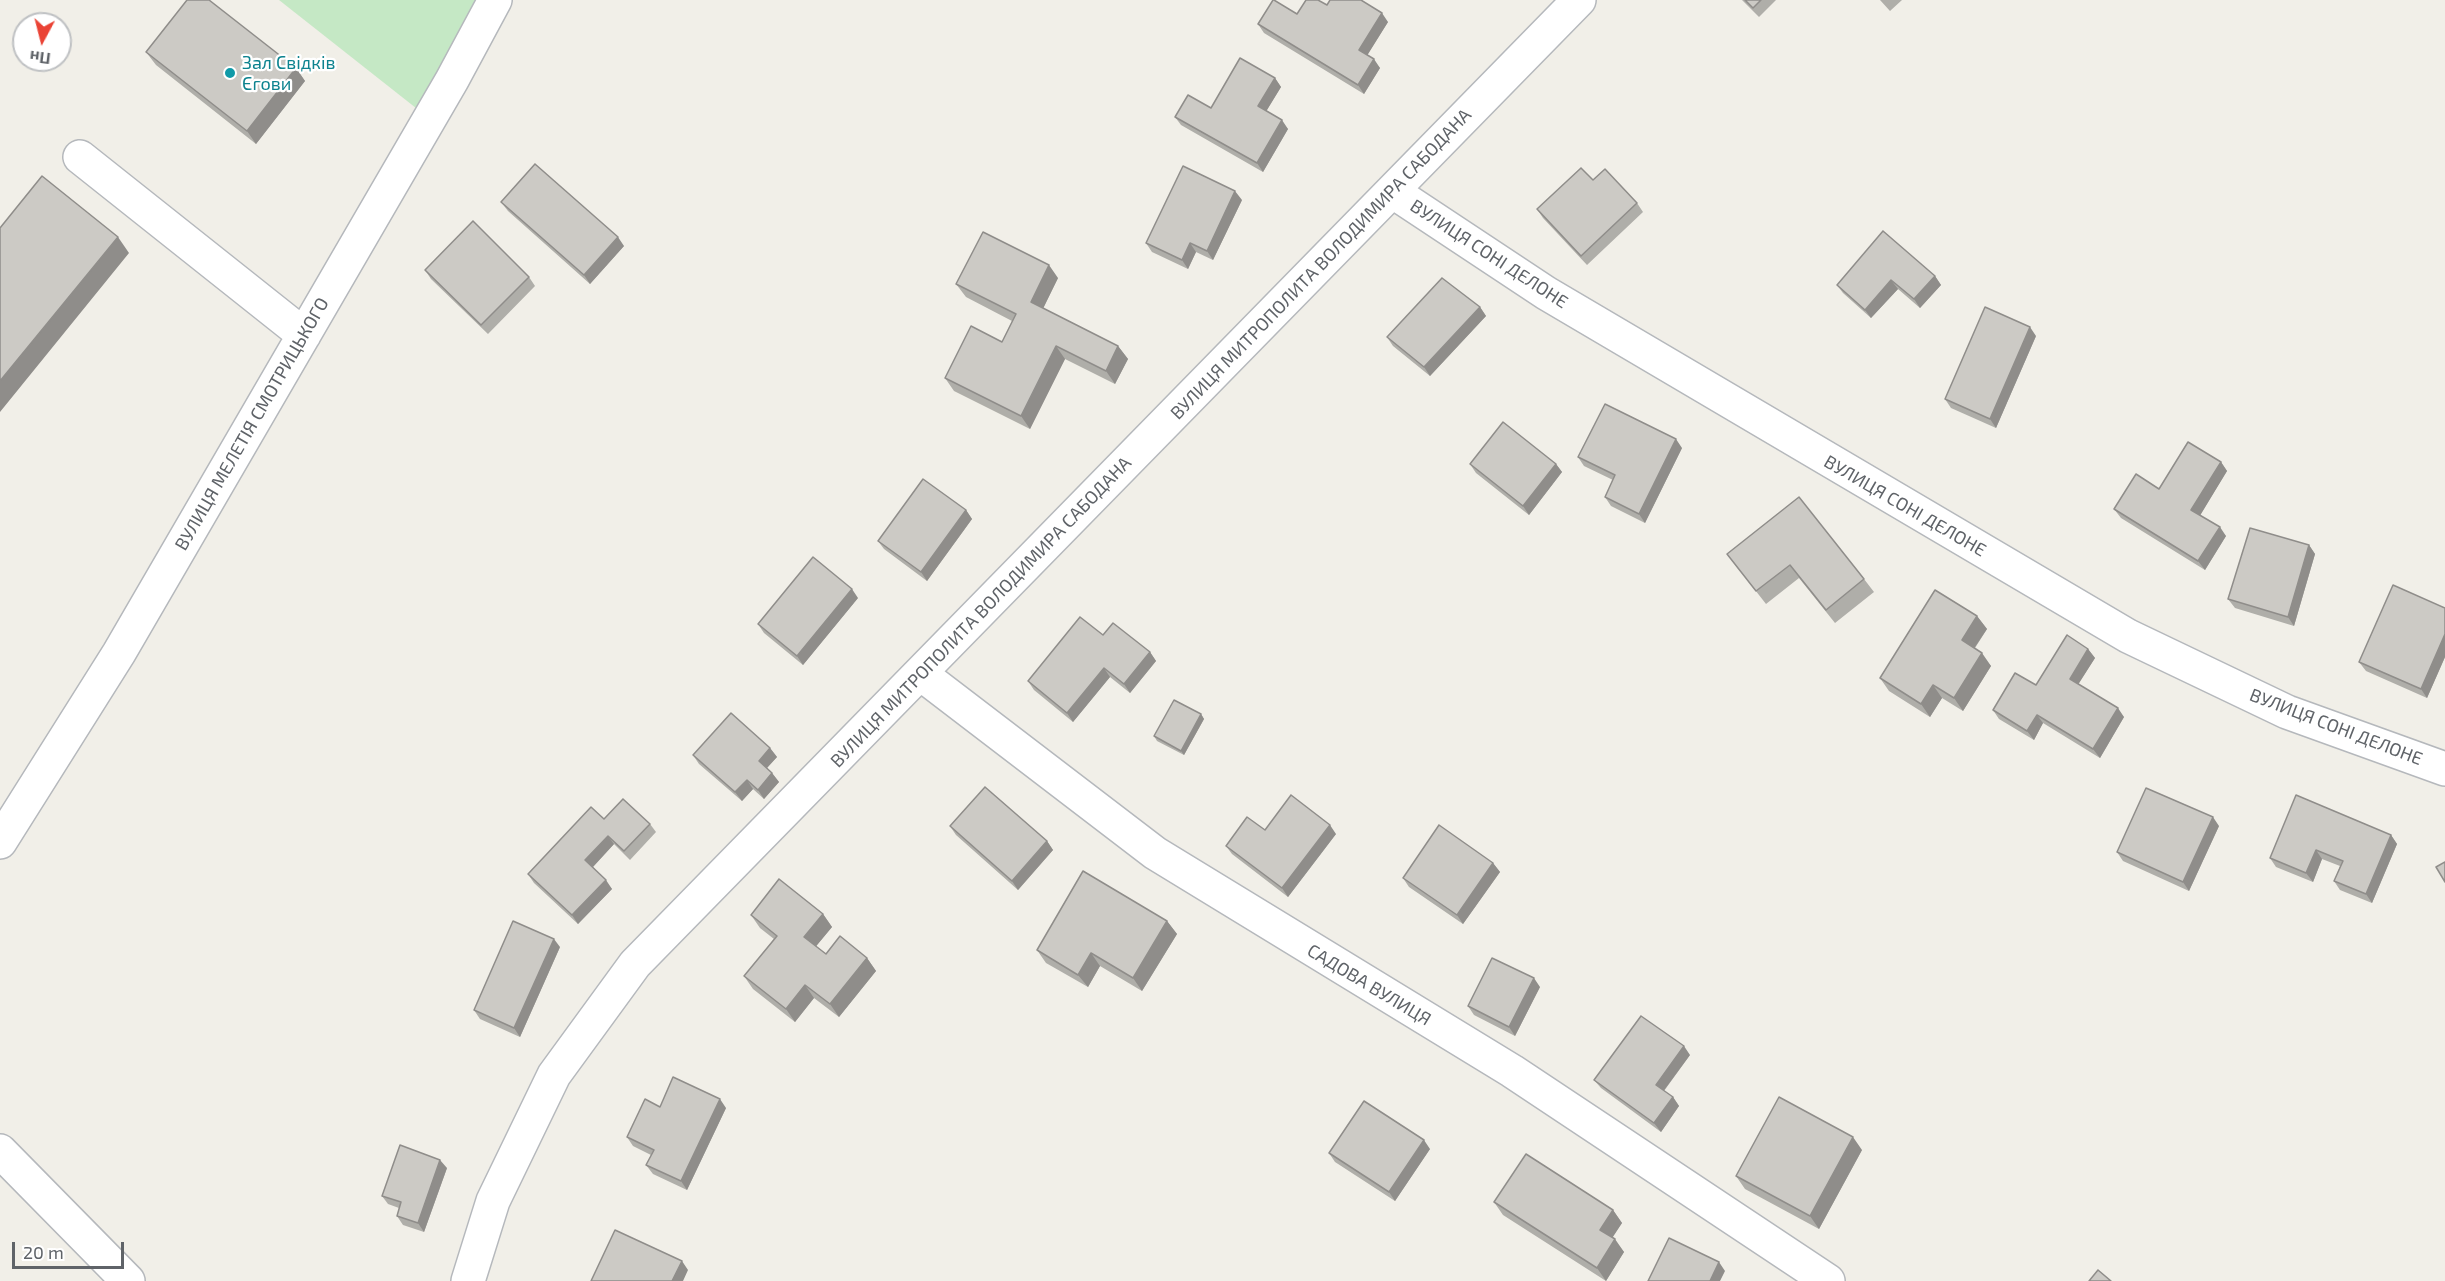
<!DOCTYPE html>
<meta charset="utf-8">
<style>
body{margin:0}
#map{position:relative;width:2445px;height:1281px;overflow:hidden;background:#f1efe8;font-family:"Exo 2",sans-serif}
canvas{display:block}
.north{position:absolute;left:12px;top:12px;width:60px;height:60px;box-sizing:border-box;background:#fff;border:2px solid #bfc1c3;border-radius:50%;rotate:187deg;font-size:16px;font-weight:700;line-height:24px;text-align:center;color:#5f6368}
.north::after{content:'';display:block;margin:auto;width:21px;height:27px;background:#ea4335;clip-path:polygon(50% 0,100% 100%,50% 72%,0 100%)}
.scale{position:absolute;left:12px;top:1242px;width:112px;height:27px;box-sizing:border-box;border:3px solid #5f6368;border-top:0;padding-left:8px;font-size:18px;line-height:21px;white-space:nowrap;color:#5f6368;-webkit-text-stroke:4px #fff;paint-order:stroke}
</style>
<div id="map">
<canvas width="2445" height="1281"></canvas>
<div class="north">Пн</div>
<div class="scale">20 m</div>
</div>
<script>
const context = document.querySelector('canvas').getContext('2d');
context.lineJoin = 'round';
function fillPath(path, color) { context.fillStyle = color; context.fill(path, 'evenodd'); }
const shape = rows => new Path2D(rows.map(r => 'M' + r).join(''));
function strokePath(path, color, width, dash) { context.strokeStyle = color; context.lineWidth = width; context.lineCap = dash ? 'butt' : 'round'; context.setLineDash(dash || []); context.stroke(path); }
function label(font, color, halo, rows, align = 'center') {
  context.font = font + ' "Exo 2",sans-serif'; context.lineWidth = 4.5; context.setLineDash([]); context.textBaseline = 'middle'; context.strokeStyle = halo; context.fillStyle = color; for (const [text, x, y, turn = 0] of rows) {
    context.save(); context.translate(x, y); context.rotate((+turn || 0) * Math.PI / 180); context.textAlign = isNaN(turn) ? turn : align; if (halo) context.strokeText(text, 0, 0); context.fillText(text, 0, 0); context.restore();
  }
}
fillPath(shape([
 [279,0,482,0,421,112]
]), '#c5e8c5');
const minor = shape([
 [80,157,304,335],
 [1392,191,1546,293,2128,636,2287,712,2445,769],
 [921,674,1155,853,1512,1071,1828,1281],
 [0,842,119,653,452,80,495,0],
 [0,1151,128,1281],
 [468,1281,493,1201,554,1075,635,964,1579,0]
]);
strokePath(minor, '#b5b8bc', 36);
strokePath(minor, '#fff', 33);
fillPath(shape([
 [1742,0,1776,0,1759,17],
 [1880,0,1902,0,1890,11],
 [1327,5,1388,22,1367,55,1380,68,1364,94,1264,33,1258,24,1297,14],
 [146,52,296,68,305,81,256,144,156,65],
 [1275,78,1281,87,1266,111,1288,129,1263,172,1181,125,1175,117,1211,108],
 [1593,180,1637,203,1643,212,1587,265,1543,218,1537,209],
 [1242,200,1213,260,1196,252,1188,269,1152,252,1146,243],
 [501,202,624,246,590,284,508,211],
 [425,270,529,277,535,286,488,334,431,279],
 [1935,276,1941,285,1920,308,1898,289,1871,318,1843,293,1837,285],
 [1058,278,1043,308,1118,346,1128,359,1115,384,1065,359,1030,429,954,391,945,378,1002,342,1012,321,966,297,956,284],
 [1480,307,1486,316,1430,376,1393,346,1387,337],
 [2036,336,1996,428,1951,408,1945,399],
 [1682,448,1645,523,1611,506,1605,497,1613,480,1584,466,1578,457],
 [2221,462,2227,471,2200,515,2226,536,2205,570,2121,518,2114,509],
 [1470,464,1556,464,1562,472,1529,515,1476,473],
 [1799,497,1864,579,1874,592,1835,623,1799,578,1766,604,1727,554],
 [966,510,972,519,927,581,884,549,878,541],
 [2309,545,2315,554,2294,626,2235,608,2228,599],
 [858,598,803,665,764,633,758,624],
 [2445,608,2445,657,2427,698,2366,671,2359,662],
 [1977,616,1987,629,1975,648,1991,666,1963,711,1942,698,1930,717,1889,691,1880,678],
 [2088,649,2095,658,2078,684,2124,717,2100,758,2043,723,2034,740,1999,719,1993,710,2036,685],
 [1150,652,1156,661,1130,693,1110,677,1073,722,1034,690,1028,681],
 [1201,714,1204,719,1184,755,1157,741,1154,736],
 [770,748,777,757,767,768,772,773,779,782,764,799,753,789,742,801,699,764,693,755],
 [604,819,650,824,656,832,630,860,614,844,593,867,612,889,578,924,534,883,528,874],
 [950,826,1047,841,1053,850,1018,890,956,835],
 [2219,826,2189,891,2123,861,2117,852],
 [1265,830,1336,834,1288,897,1232,854,1226,846],
 [2391,835,2397,844,2372,903,2340,890,2334,881,2340,866,2322,859,2313,882,2276,867,2270,858],
 [1493,863,1500,872,1463,924,1409,887,1403,878],
 [823,914,832,927,816,946,826,954,867,958,876,971,839,1017,814,998,795,1022,753,989,744,976,774,939,760,928,751,915],
 [1167,921,1177,934,1142,991,1100,966,1088,987,1046,963,1037,950],
 [560,947,520,1037,480,1019,474,1010],
 [1540,987,1515,1036,1474,1015,1468,1006],
 [1690,1055,1664,1091,1673,1097,1679,1106,1661,1132,1601,1088,1594,1080],
 [660,1107,726,1108,687,1190,653,1174,646,1165,651,1155,633,1146,627,1137],
 [1430,1149,1395,1201,1335,1162,1329,1153],
 [1862,1150,1819,1229,1745,1189,1736,1176],
 [447,1168,424,1232,403,1225,397,1216,399,1208,388,1204,382,1196],
 [1494,1202,1613,1210,1622,1223,1612,1237,1624,1252,1606,1281,1503,1215]
]), '#afaea9');
fillPath(shape([
 [1382,13,1388,22,1365,59,1359,50],
 [1374,59,1380,68,1364,94,1358,85],
 [296,68,305,81,256,144,247,131],
 [1275,78,1281,87,1264,115,1258,106],
 [1282,120,1288,129,1263,172,1257,163],
 [1235,191,1242,200,1213,260,1207,251],
 [118,237,129,253,0,412,0,381],
 [618,237,624,246,590,284,584,275],
 [1190,243,1196,252,1188,269,1182,260],
 [1049,265,1058,278,1040,315,1031,302],
 [1935,276,1941,285,1920,308,1914,299],
 [1891,280,1898,289,1871,318,1865,310],
 [1480,307,1486,316,1430,376,1424,367],
 [2030,327,2036,336,1996,428,1990,419],
 [1056,346,1065,359,1030,429,1021,416],
 [1118,346,1128,359,1115,384,1106,371],
 [1676,439,1682,448,1645,523,1639,514],
 [2221,462,2227,471,2198,519,2191,510],
 [1556,464,1562,472,1529,515,1523,506],
 [966,510,972,519,927,581,921,572],
 [2220,527,2226,536,2205,570,2198,561],
 [2309,545,2315,554,2294,626,2288,617],
 [852,589,858,598,803,665,797,656],
 [1977,616,1987,629,1971,653,1962,640],
 [2445,634,2445,657,2427,698,2421,689],
 [2088,649,2095,658,2076,688,2070,679],
 [1150,652,1156,661,1130,693,1124,684],
 [1982,653,1991,666,1963,711,1954,698],
 [1104,668,1110,677,1073,722,1067,713],
 [1933,685,1942,698,1930,717,1921,704],
 [2118,708,2124,717,2100,758,2093,749],
 [1201,714,1204,719,1184,755,1181,751],
 [2037,715,2043,723,2034,740,2027,731],
 [770,748,777,757,765,770,759,761],
 [772,773,779,782,764,799,758,790],
 [747,780,753,789,742,801,735,792],
 [2213,817,2219,826,2189,891,2183,882],
 [1330,825,1336,834,1288,897,1282,888],
 [2391,835,2397,844,2372,903,2366,894],
 [608,836,614,844,591,869,585,860],
 [1047,841,1053,850,1018,890,1012,881],
 [2316,850,2322,859,2313,882,2306,873],
 [1493,863,1500,872,1463,924,1457,915],
 [606,880,612,889,578,924,572,915],
 [823,914,832,927,813,950,804,937],
 [1167,921,1177,934,1142,991,1133,978],
 [554,939,560,947,520,1037,514,1028],
 [1091,953,1100,966,1088,987,1078,975],
 [867,958,876,971,839,1017,830,1004],
 [1534,978,1540,987,1515,1036,1509,1027],
 [805,985,814,998,795,1022,786,1009],
 [1684,1046,1690,1055,1662,1093,1656,1085],
 [1673,1097,1679,1106,1661,1132,1654,1123],
 [720,1099,726,1108,687,1190,681,1181],
 [1853,1137,1862,1150,1819,1229,1810,1216],
 [1424,1140,1430,1149,1395,1201,1389,1192],
 [440,1160,447,1168,424,1232,418,1223],
 [1613,1210,1622,1223,1609,1243,1600,1230],
 [1615,1239,1624,1252,1606,1281,1597,1268],
 [682,1261,688,1270,683,1281,672,1281],
 [1719,1262,1725,1271,1720,1281,1710,1281]
]), '#8f8d8a');
const building = shape([
 [187,0,209,0,296,68,247,131,146,52,187,0],
 [1273,0,1274,0,1297,14,1306,0,1318,0,1327,5,1330,0,1361,0,1382,13,1359,50,1374,59,1358,85,1258,24,1273,0],
 [1745,0,1761,0,1753,8,1745,0],
 [1240,58,1275,78,1258,106,1282,120,1257,163,1175,117,1188,95,1211,108,1240,58],
 [535,164,618,237,584,275,501,202,535,164],
 [1183,166,1235,191,1207,251,1190,243,1182,260,1146,243,1183,166],
 [1581,168,1593,180,1605,169,1637,203,1581,256,1537,209,1581,168],
 [42,176,118,237,0,381,0,228,42,176],
 [473,221,529,277,481,325,425,270,473,221],
 [1883,231,1935,276,1914,299,1891,280,1865,310,1837,285,1883,231],
 [983,232,1049,265,1031,302,1118,346,1106,371,1056,346,1021,416,945,378,971,326,1002,342,1016,314,956,284,983,232],
 [1442,278,1480,307,1424,367,1387,337,1442,278],
 [1985,307,2030,327,1990,419,1945,399,1985,307],
 [1605,404,1676,439,1639,514,1605,497,1615,475,1578,457,1605,404],
 [1503,422,1556,464,1523,506,1470,464,1503,422],
 [2188,442,2221,462,2191,510,2220,527,2198,561,2114,509,2136,474,2159,489,2188,442],
 [923,479,966,510,921,572,878,541,923,479],
 [1799,497,1864,579,1826,610,1790,565,1756,591,1727,554,1799,497],
 [2250,528,2309,545,2288,617,2228,599,2250,528],
 [813,557,852,589,797,656,758,624,813,557],
 [2393,585,2445,608,2445,634,2421,689,2359,662,2393,585],
 [1935,590,1977,616,1962,640,1982,653,1954,698,1933,685,1921,704,1880,678,1935,590],
 [1080,617,1103,635,1113,623,1150,652,1124,684,1104,668,1067,713,1028,681,1080,617],
 [2067,635,2088,649,2070,679,2118,708,2093,749,2037,715,2027,731,1993,710,2015,673,2036,685,2067,635],
 [1174,700,1201,714,1181,751,1154,736,1174,700],
 [731,713,770,748,759,761,772,773,758,790,747,780,735,792,693,755,731,713],
 [985,787,1047,841,1012,881,950,826,985,787],
 [2146,788,2213,817,2183,882,2117,852,2146,788],
 [1291,795,1330,825,1282,888,1226,846,1247,817,1265,830,1291,795],
 [2296,795,2391,835,2366,894,2334,881,2343,861,2316,850,2306,873,2270,858,2296,795],
 [623,799,650,824,624,851,608,836,585,860,606,880,572,915,528,874,591,807,604,819,623,799],
 [1439,825,1493,863,1457,915,1403,878,1439,825],
 [2445,862,2445,882,2436,867,2445,862],
 [1083,871,1167,921,1133,978,1091,953,1078,975,1037,950,1083,871],
 [779,879,823,914,804,937,826,954,840,936,867,958,830,1004,805,985,786,1009,744,976,777,936,751,915,779,879],
 [513,921,554,939,514,1028,474,1010,513,921],
 [1492,958,1534,978,1509,1027,1468,1006,1492,958],
 [1641,1016,1684,1046,1656,1085,1673,1097,1654,1123,1594,1080,1641,1016],
 [673,1077,720,1099,681,1181,646,1165,654,1150,627,1137,645,1099,660,1107,673,1077],
 [1779,1097,1853,1137,1810,1216,1736,1176,1779,1097],
 [1364,1101,1424,1140,1389,1192,1329,1153,1364,1101],
 [400,1145,440,1160,418,1223,397,1216,401,1202,382,1196,400,1145],
 [1526,1154,1613,1210,1600,1230,1615,1239,1597,1268,1494,1202,1526,1154],
 [615,1230,682,1261,672,1281,591,1281,615,1230],
 [1669,1238,1719,1262,1710,1281,1648,1281,1669,1238],
 [2098,1270,2111,1281,2089,1281,2098,1270]
]);
fillPath(building, '#cccac5');
strokePath(building, '#8f8d8a', 1.5);
for (const [x, y, r, color] of [
 [230,73,6,"#0f9aa8"]
]) { const dot = new Path2D(); dot.arc(x, y, r, 0, 2 * Math.PI); context.fillStyle = color; context.fill(dot); strokePath(dot, '#fff', 2); }
label('18px', '#0d838f', '#fff', [
 ["Зал Свідків",242,63],
 ["Єгови",242,84]
], 'left');
label('18px', '#5f6368', '#fff', [
 ["ВУЛИЦЯ СОНІ ДЕЛОНЕ",1489,254,33],
 ["ВУЛИЦЯ МИТРОПОЛИТА ВОЛОДИМИРА САБОДАНА",1321,264,-46],
 ["ВУЛИЦЯ МЕЛЕТІЯ СМОТРИЦЬКОГО",252,424,-60],
 ["ВУЛИЦЯ СОНІ ДЕЛОНЕ",1905,506,30],
 ["ВУЛИЦЯ МИТРОПОЛИТА ВОЛОДИМИРА САБОДАНА",981,612,-46],
 ["ВУЛИЦЯ СОНІ ДЕЛОНЕ",2336,727,21],
 ["САДОВА ВУЛИЦЯ",1369,985,31]
]);
</script>
